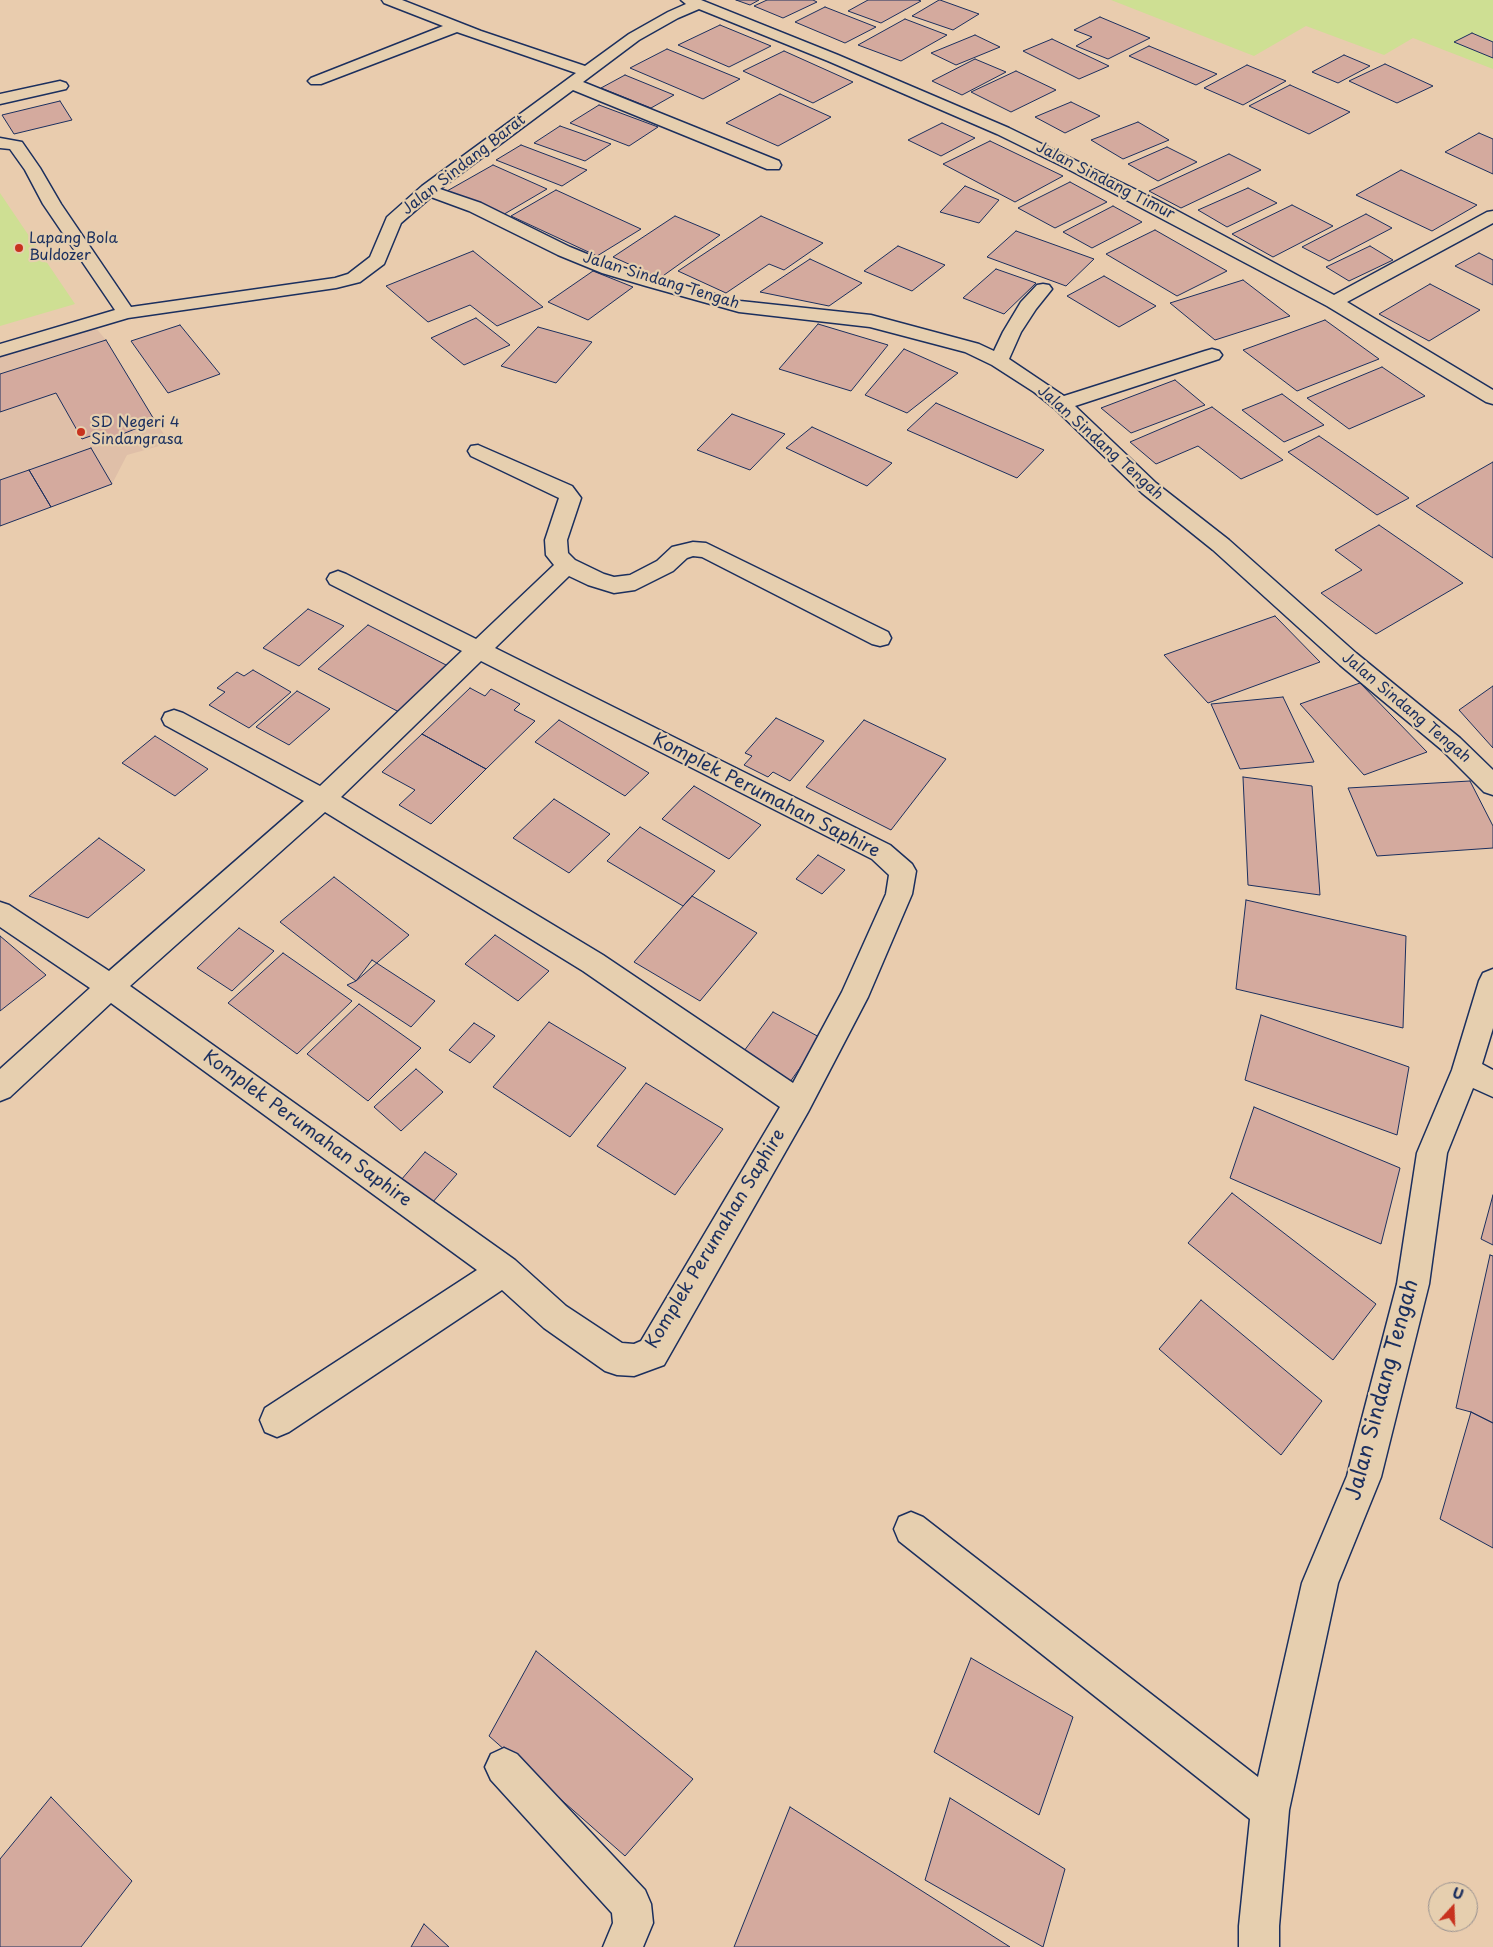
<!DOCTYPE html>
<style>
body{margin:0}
#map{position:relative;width:1493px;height:1947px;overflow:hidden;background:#e9ccae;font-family:"Playpen Sans",sans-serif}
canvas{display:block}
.north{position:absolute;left:1428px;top:1882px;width:50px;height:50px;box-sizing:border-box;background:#e6cfaf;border:1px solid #958f8f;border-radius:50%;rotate:20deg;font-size:14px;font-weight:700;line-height:20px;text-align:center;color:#1b2f5e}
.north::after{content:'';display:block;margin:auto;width:18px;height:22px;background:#c8321e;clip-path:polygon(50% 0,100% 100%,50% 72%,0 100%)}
</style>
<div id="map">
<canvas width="1493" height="1947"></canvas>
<div class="north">U</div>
</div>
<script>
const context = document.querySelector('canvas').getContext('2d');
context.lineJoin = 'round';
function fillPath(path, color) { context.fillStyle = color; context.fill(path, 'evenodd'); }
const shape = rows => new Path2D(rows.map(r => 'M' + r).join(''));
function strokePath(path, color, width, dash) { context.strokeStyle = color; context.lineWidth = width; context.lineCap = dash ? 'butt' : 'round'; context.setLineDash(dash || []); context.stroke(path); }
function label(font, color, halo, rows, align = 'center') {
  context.font = font + ' "Playpen Sans",sans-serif'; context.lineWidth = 4.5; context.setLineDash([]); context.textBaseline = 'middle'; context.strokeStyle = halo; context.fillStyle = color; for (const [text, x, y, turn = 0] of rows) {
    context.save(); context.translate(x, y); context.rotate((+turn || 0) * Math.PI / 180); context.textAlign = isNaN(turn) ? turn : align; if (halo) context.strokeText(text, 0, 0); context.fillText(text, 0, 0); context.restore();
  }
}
fillPath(shape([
 [95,327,106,340,155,421,170,443,127,455,112,484,0,526,0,357]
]), '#dfbfa8');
fillPath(shape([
 [1111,0,1493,0,1493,69,1413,38,1384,55,1306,26,1254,56],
 [0,193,75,304,0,326]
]), '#cedf93');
const building = shape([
 [736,0,759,0,750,5,736,0],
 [767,0,813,0,817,2,783,18,754,6,767,0],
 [868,0,918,0,921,1,881,23,848,11,868,0],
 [939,0,940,0,979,14,953,30,912,16,939,0],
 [825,7,876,27,845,43,795,22,825,7],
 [1100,17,1150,38,1108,59,1076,46,1092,37,1074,30,1100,17],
 [905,19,947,35,901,61,858,45,905,19],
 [720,25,771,46,729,67,678,45,720,25],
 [1472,33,1493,42,1493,58,1454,42,1472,33],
 [975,35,1000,47,956,65,931,53,975,35],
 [1052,39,1109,66,1079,79,1023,51,1052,39],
 [1149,46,1217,74,1196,85,1129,56,1149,46],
 [667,49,740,79,703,99,630,68,667,49],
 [784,51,853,82,813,103,743,71,784,51],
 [1344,55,1370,66,1338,83,1312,72,1344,55],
 [975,59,1006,72,962,95,932,81,975,59],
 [1385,64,1433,86,1397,103,1349,81,1385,64],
 [1247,65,1286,81,1243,105,1204,88,1247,65],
 [1016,71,1056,90,1011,112,971,92,1016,71],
 [625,75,674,95,651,108,601,88,625,75],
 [1290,85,1350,112,1309,134,1249,106,1290,85],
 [780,94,831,117,778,146,726,123,780,94],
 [60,101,72,120,14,134,2,115,60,101],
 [1071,102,1100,116,1065,133,1035,117,1071,102],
 [599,105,658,127,629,146,570,123,599,105],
 [1138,122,1169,140,1123,159,1091,140,1138,122],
 [942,123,975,138,941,156,908,140,942,123],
 [560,126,611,144,585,161,534,143,560,126],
 [1479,133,1493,139,1493,174,1445,152,1479,133],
 [990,141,1063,176,1015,202,943,164,990,141],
 [521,145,587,170,562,186,496,160,521,145],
 [1167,147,1197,162,1158,181,1128,164,1167,147],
 [1229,154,1261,170,1181,208,1149,191,1229,154],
 [493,165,547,189,501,216,447,191,493,165],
 [1401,170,1477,205,1432,231,1356,195,1401,170],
 [1070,182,1107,202,1055,228,1018,208,1070,182],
 [965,186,999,200,979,223,940,212,965,186],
 [1248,188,1277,203,1227,227,1198,210,1248,188],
 [556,190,641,229,597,256,511,216,556,190],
 [1292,205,1333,226,1273,257,1232,234,1292,205],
 [1113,206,1142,222,1092,248,1063,232,1113,206],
 [1366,214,1392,228,1329,261,1302,247,1366,214],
 [675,216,720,235,660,278,613,257,675,216],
 [761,216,823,243,784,270,769,264,726,293,678,271,761,216],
 [1155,230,1227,271,1177,296,1106,254,1155,230],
 [1016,231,1094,259,1066,286,987,257,1016,231],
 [898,246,945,265,912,291,864,271,898,246],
 [1370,246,1393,260,1349,281,1326,267,1370,246],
 [473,251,543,307,497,326,470,305,428,322,386,286,473,251],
 [1479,253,1493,260,1493,285,1455,266,1479,253],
 [810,259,862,283,829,306,760,292,810,259],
 [996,269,1036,283,1004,314,963,298,996,269],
 [593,271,633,287,588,320,548,302,593,271],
 [1104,276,1156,306,1119,327,1067,296,1104,276],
 [1243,280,1290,316,1215,340,1170,303,1243,280],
 [1430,284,1480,310,1429,341,1379,314,1430,284],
 [476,318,510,345,464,365,431,338,476,318],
 [1325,320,1379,359,1297,391,1243,350,1325,320],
 [818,324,888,345,851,391,779,369,818,324],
 [180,325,220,374,168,393,131,341,180,325],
 [538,327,592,342,556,383,501,366,538,327],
 [106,340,155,421,105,441,99,433,82,439,56,393,0,412,0,374,106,340],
 [904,349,958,373,907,413,865,395,904,349],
 [1382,367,1425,396,1349,429,1307,398,1382,367],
 [1175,380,1205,405,1131,433,1101,408,1175,380],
 [1282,394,1324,425,1284,442,1242,410,1282,394],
 [936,403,1044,450,1017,478,907,430,936,403],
 [1212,407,1283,460,1241,479,1198,446,1156,464,1130,442,1212,407],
 [732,414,785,434,750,470,697,450,732,414],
 [812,427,892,463,867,486,786,448,812,427],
 [1319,436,1409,498,1377,515,1288,452,1319,436],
 [91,448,112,484,51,507,29,470,91,448],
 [1493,462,1493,558,1416,506,1493,462],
 [29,470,51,507,0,526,0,480,29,470],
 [1379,525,1463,583,1376,634,1321,593,1362,570,1335,550,1379,525],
 [308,609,344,626,299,666,263,648,308,609],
 [1275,616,1320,662,1208,703,1164,655,1275,616],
 [368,625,448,666,399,712,318,669,368,625],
 [253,670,291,692,249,728,209,705,225,692,217,688,237,672,244,676,253,670],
 [1360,683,1427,752,1364,775,1300,704,1360,683],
 [1493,686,1493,748,1459,710,1493,686],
 [470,688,485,696,491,689,520,704,514,710,535,721,486,769,422,734,470,688],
 [297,691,330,709,289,745,256,727,297,691],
 [1283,697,1314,762,1240,769,1211,704,1283,697],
 [776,718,824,741,790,781,773,772,768,777,744,765,752,756,745,753,776,718],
 [559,720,649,773,625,796,535,742,559,720],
 [864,720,946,759,891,830,806,787,864,720],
 [422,734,486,769,431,824,399,805,415,790,382,772,422,734],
 [155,736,208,769,175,796,122,763,155,736],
 [1243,777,1312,786,1320,895,1248,885,1243,777],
 [1470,781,1493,826,1493,848,1377,856,1348,788,1470,781],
 [694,786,761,825,729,859,662,819,694,786],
 [554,799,610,834,569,873,513,838,554,799],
 [640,827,715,871,683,906,607,861,640,827],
 [99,838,145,870,88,918,29,896,99,838],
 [818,855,845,870,822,894,796,879,818,855],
 [334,877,409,935,356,981,280,922,334,877],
 [692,896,757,933,700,1001,634,962,692,896],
 [1246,900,1406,936,1403,1028,1236,989,1246,900],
 [239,928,274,951,232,991,197,968,239,928],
 [495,935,549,971,518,1001,465,964,495,935],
 [0,936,46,975,0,1011,0,936],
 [283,953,352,1001,297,1054,228,1003,283,953],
 [372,960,435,1001,411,1027,347,985,356,981,372,960],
 [359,1004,421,1048,368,1101,307,1054,359,1004],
 [773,1012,821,1038,790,1082,741,1055,773,1012],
 [1261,1015,1409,1067,1397,1135,1245,1080,1261,1015],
 [549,1022,626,1068,570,1137,493,1087,549,1022],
 [474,1023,495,1036,470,1063,449,1050,474,1023],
 [416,1069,443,1092,401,1131,374,1107,416,1069],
 [646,1083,723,1129,675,1195,597,1146,646,1083],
 [1254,1107,1400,1168,1381,1244,1230,1178,1254,1107],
 [425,1152,457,1174,426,1210,395,1187,425,1152],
 [1232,1193,1376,1304,1333,1360,1188,1243,1232,1193],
 [1493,1195,1493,1245,1481,1239,1493,1195],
 [1490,1255,1493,1256,1493,1423,1471,1412,1456,1408,1490,1255],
 [1201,1300,1322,1401,1281,1455,1159,1349,1201,1300],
 [1471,1412,1493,1423,1493,1548,1440,1519,1471,1412],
 [536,1651,693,1779,625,1856,489,1736,536,1651],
 [971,1658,1073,1717,1039,1815,934,1752,971,1658],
 [51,1797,132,1881,81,1947,0,1947,0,1859,51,1797],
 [950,1798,1065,1869,1043,1947,925,1880,950,1798],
 [790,1807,1010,1947,734,1947,790,1807],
 [424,1924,449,1947,411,1947,424,1924]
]);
fillPath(building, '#d4aa9e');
strokePath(building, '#1b2f5e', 1);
const minor = shape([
 [382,0,402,0,481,31,585,66,629,34,668,12,686,4,681,0,701,0,838,55,1009,128,1157,200,1334,295,1487,212,1493,211,1493,223,1347,302,1493,390,1493,404,1486,402,1327,306,1064,167,997,134,828,61,699,9,678,18,639,40,583,82,779,161,781,165,779,169,767,169,573,90,440,189,481,203,570,247,614,265,658,278,740,301,871,315,979,344,994,351,1003,332,1021,302,1037,285,1043,284,1049,285,1052,289,1036,309,1021,332,1009,359,1064,396,1205,351,1212,349,1219,351,1222,355,1219,359,1075,406,1156,483,1229,540,1356,653,1460,738,1493,770,1493,795,1484,792,1442,750,1340,665,1213,550,1142,493,1054,408,1034,392,992,365,965,352,870,327,739,312,646,286,602,273,558,255,469,211,431,197,401,223,384,264,360,282,336,288,128,318,0,356,0,344,115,310,43,204,25,170,10,149,0,148,0,138,22,142,40,168,61,204,131,307,335,278,348,274,370,257,387,217,422,186,576,73,457,32,321,84,311,84,308,81,311,78,443,26,384,3,382,0],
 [60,81,66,83,68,86,66,89,0,104,0,94,60,81],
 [478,445,572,486,581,498,567,540,568,553,575,560,604,574,614,577,630,575,657,561,672,547,693,542,706,543,888,632,891,638,888,644,880,646,872,644,702,557,693,556,687,558,673,571,635,590,614,593,588,585,569,576,495,648,890,845,912,864,916,871,912,894,868,997,808,1112,664,1365,634,1376,617,1375,605,1371,544,1328,502,1290,289,1432,277,1437,265,1432,260,1420,265,1408,477,1270,111,1003,10,1097,0,1101,0,1069,90,988,0,927,0,902,9,905,109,971,304,801,165,725,162,719,165,713,174,710,183,713,320,786,462,651,330,584,327,579,330,574,338,571,346,574,476,639,554,565,546,555,545,540,559,498,471,456,468,451,471,446,478,445],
 [481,661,872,859,889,875,886,894,842,992,793,1083,603,955,341,797,481,661],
 [325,812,583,971,780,1107,641,1341,634,1344,622,1343,566,1306,515,1260,130,986,325,812],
 [1493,969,1493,1028,1482,1064,1493,1070,1493,1097,1473,1088,1447,1153,1429,1284,1381,1477,1338,1583,1289,1810,1279,1926,1279,1947,1239,1947,1239,1926,1250,1819,899,1541,894,1529,899,1517,911,1512,923,1517,1258,1777,1302,1583,1347,1476,1397,1284,1417,1153,1452,1070,1479,981,1483,973,1493,969],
 [504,1748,517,1754,645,1890,651,1904,653,1923,643,1947,603,1947,613,1923,612,1913,491,1780,485,1767,491,1754,504,1748]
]);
strokePath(minor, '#1b2f5e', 3);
fillPath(minor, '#e6cfaf');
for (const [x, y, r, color] of [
 [19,248,5,"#c8321e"],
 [81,432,5,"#c8321e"]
]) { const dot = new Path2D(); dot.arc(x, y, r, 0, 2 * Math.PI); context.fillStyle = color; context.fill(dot); strokePath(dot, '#e6cfaf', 2); }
label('15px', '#1b2f5e', '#e6cfaf', [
 ["Jalan Sindang Barat",464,165,-38],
 ["Jalan Sindang Timur",1105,181,27],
 ["Jalan Sindang Tengah",661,281,17],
 ["Jalan Sindang Tengah",1100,443,42],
 ["Jalan Sindang Tengah",1406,708,40]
]);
label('15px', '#1b2f5e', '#e6cfaf', [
 ["Lapang Bola",29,239],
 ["Buldozer",29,256],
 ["SD Negeri 4",91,423],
 ["Sindangrasa",91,440]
], 'left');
label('18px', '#1b2f5e', '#e6cfaf', [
 ["Komplek Perumahan Saphire",766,796,27],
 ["Komplek Perumahan Saphire",307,1129,36],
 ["Komplek Perumahan Saphire",716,1239,-59]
]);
label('21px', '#1b2f5e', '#e6cfaf', [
 ["Jalan Sindang Tengah",1383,1390,-75]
]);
</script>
